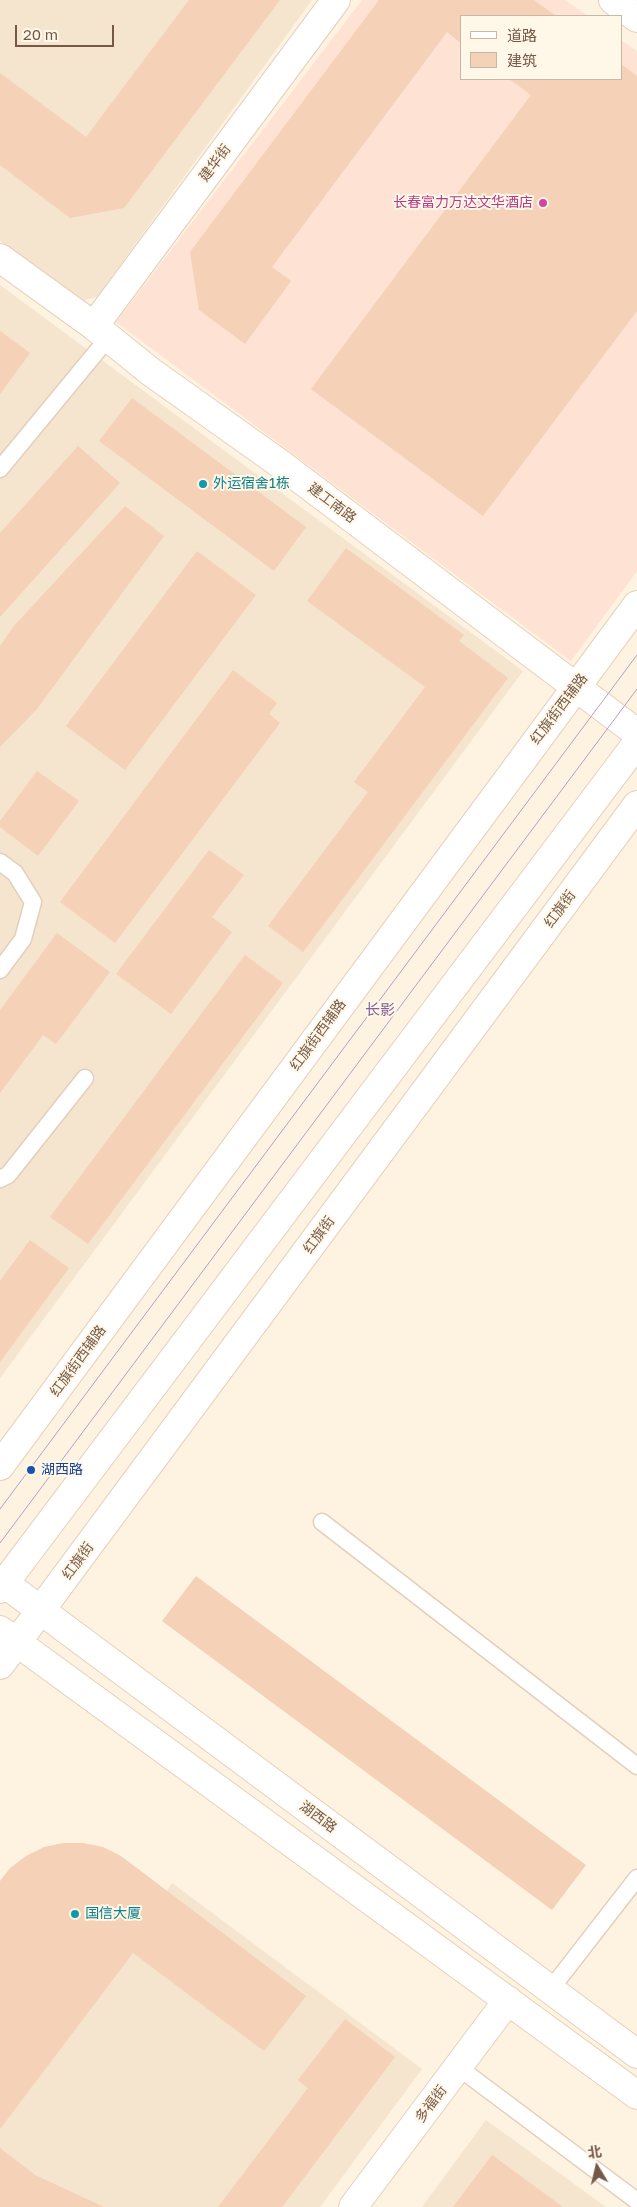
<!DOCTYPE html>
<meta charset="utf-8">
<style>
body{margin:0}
#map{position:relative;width:637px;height:2207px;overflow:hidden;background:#fdf3e0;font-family:"Golos Text","Noto Sans SC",sans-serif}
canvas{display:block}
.legend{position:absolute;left:460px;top:15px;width:162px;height:65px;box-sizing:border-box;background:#fff7e8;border:1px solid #c8b8a7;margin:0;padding:6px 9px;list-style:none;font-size:15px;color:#755946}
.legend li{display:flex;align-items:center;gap:10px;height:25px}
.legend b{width:25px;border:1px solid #c8b8a7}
.north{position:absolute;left:572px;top:2142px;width:50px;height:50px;-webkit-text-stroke:4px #fff7e8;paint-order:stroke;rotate:351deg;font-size:14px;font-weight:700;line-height:20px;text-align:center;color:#755946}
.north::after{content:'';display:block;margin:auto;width:18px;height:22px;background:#755946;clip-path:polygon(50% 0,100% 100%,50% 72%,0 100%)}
.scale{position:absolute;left:15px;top:25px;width:99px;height:22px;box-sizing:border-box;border:2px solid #755946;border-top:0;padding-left:6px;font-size:15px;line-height:18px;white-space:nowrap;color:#755946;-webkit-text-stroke:4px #fff7e8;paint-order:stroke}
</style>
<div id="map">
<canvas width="637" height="2207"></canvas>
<ul class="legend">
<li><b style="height:6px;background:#fff"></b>道路</li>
<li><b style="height:14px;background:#f4d1b7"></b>建筑</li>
</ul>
<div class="north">北</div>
<div class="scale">20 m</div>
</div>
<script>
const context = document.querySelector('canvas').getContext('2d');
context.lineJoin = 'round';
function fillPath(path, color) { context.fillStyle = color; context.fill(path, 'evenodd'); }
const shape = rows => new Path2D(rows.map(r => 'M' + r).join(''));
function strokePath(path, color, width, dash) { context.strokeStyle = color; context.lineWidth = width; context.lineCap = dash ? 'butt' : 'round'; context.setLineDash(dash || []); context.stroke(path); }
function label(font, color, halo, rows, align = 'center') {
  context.font = font + ' "Golos Text","Noto Sans SC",sans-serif'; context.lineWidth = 4; context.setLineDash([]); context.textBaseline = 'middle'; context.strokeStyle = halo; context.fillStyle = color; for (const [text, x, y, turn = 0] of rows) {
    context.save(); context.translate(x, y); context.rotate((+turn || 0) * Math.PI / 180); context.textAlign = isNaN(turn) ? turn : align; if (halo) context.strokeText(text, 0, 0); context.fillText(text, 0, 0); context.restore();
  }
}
fillPath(shape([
 [0,0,312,0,97,297,80,301,0,241],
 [0,285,523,671,0,1378],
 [172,1883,422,2069,320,2207,0,2207,0,1937,167,1891],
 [486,2120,606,2207,422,2207]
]), '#f5e5ce');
fillPath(shape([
 [362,0,565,0,588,16,461,16,461,79,621,79,621,40,637,51,637,571,571,661,116,322]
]), '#fee2d3');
fillPath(shape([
 [189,0,280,0,124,208,70,218,0,165,0,73,86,137],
 [379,0,534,0,556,16,461,16,461,43,447,32,272,267,291,281,245,344,199,310,190,252],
 [621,64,637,76,637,311,483,516,311,389,531,95,509,79,621,79],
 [0,331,30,353,0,394],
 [132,398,306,527,274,571,99,441],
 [78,446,120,483,0,617,0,533],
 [125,506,164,536,37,709,0,747,0,646,13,627],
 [346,548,464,635,459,641,508,678,303,952,268,926,368,792,354,782,425,687,307,601],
 [197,551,256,595,125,770,66,726],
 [233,670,277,703,269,714,280,723,115,943,60,902],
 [37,771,79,801,38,856,0,827,0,821],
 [209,850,244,875,212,917,232,932,171,1014,116,974],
 [57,933,110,972,56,1044,43,1035,0,1093,0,1010],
 [245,955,283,983,88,1244,50,1217],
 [30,1240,69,1268,0,1362,0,1281],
 [196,1576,586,1865,552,1910,162,1621],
 [63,1843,83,1843,103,1847,121,1856,306,1996,264,2051,133,1953,0,2129,0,1881,10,1868,26,1856,44,1847],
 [345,2019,395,2057,282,2207,218,2207,308,2088,298,2080],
 [0,2148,35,2175,104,2207,0,2207],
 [492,2155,563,2207,453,2207]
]), '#f4d1b7');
const lane = shape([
 [0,469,108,338],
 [0,862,15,873,33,902,23,939,0,970],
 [0,1179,8,1175,85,1078],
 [322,1522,637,1766],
 [550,1990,637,1878],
 [458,2067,637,2201]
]);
const street = shape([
 [613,0,637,18],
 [94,326,336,0]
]);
const secondary = shape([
 [0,258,94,326,151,372,279,463,637,733],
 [0,1466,637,605],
 [0,1580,637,2054],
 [0,1589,637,743],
 [0,1630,637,2095],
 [0,1665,637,805],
 [353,2207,508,2000]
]);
strokePath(lane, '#e2cfbc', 19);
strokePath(street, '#e2cfbc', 30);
strokePath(secondary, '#e7d0ba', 30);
strokePath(lane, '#fff', 16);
strokePath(street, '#fff', 28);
strokePath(secondary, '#fff', 28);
strokePath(shape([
 [0,1509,637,655],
 [0,1543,637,689]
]), '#b69fc6', 1);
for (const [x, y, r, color] of [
 [543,203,5,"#d1479c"],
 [203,484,5,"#0f9aa8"],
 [31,1470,5,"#1a4fb4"],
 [75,1914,5,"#0f9aa8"]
]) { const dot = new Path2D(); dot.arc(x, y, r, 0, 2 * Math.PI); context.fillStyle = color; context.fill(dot); strokePath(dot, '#fff7e8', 2); }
label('14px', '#755946', '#fff7e8', [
 ["建华街",215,163,-53],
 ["建工南路",332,503,37],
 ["红旗街西辅路",559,709,-53],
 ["红旗街",560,909,-54],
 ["红旗街西辅路",318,1035,-54],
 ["红旗街",319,1235,-54],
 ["红旗街西辅路",78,1361,-54],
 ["红旗街",78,1561,-54],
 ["湖西路",318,1817,37],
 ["多福街",431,2104,-53]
]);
label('14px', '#b23c85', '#fff7e8', [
 ["长春富力万达文华酒店",533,203]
], 'right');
label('14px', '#0d838f', '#fff7e8', [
 ["外运宿舍1栋",213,484],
 ["国信大厦",85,1914]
], 'left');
label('14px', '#164399', '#fff7e8', [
 ["湖西路",41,1470]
], 'left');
label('15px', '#886199', '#fff7e8', [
 ["长影",380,1010]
]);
</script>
